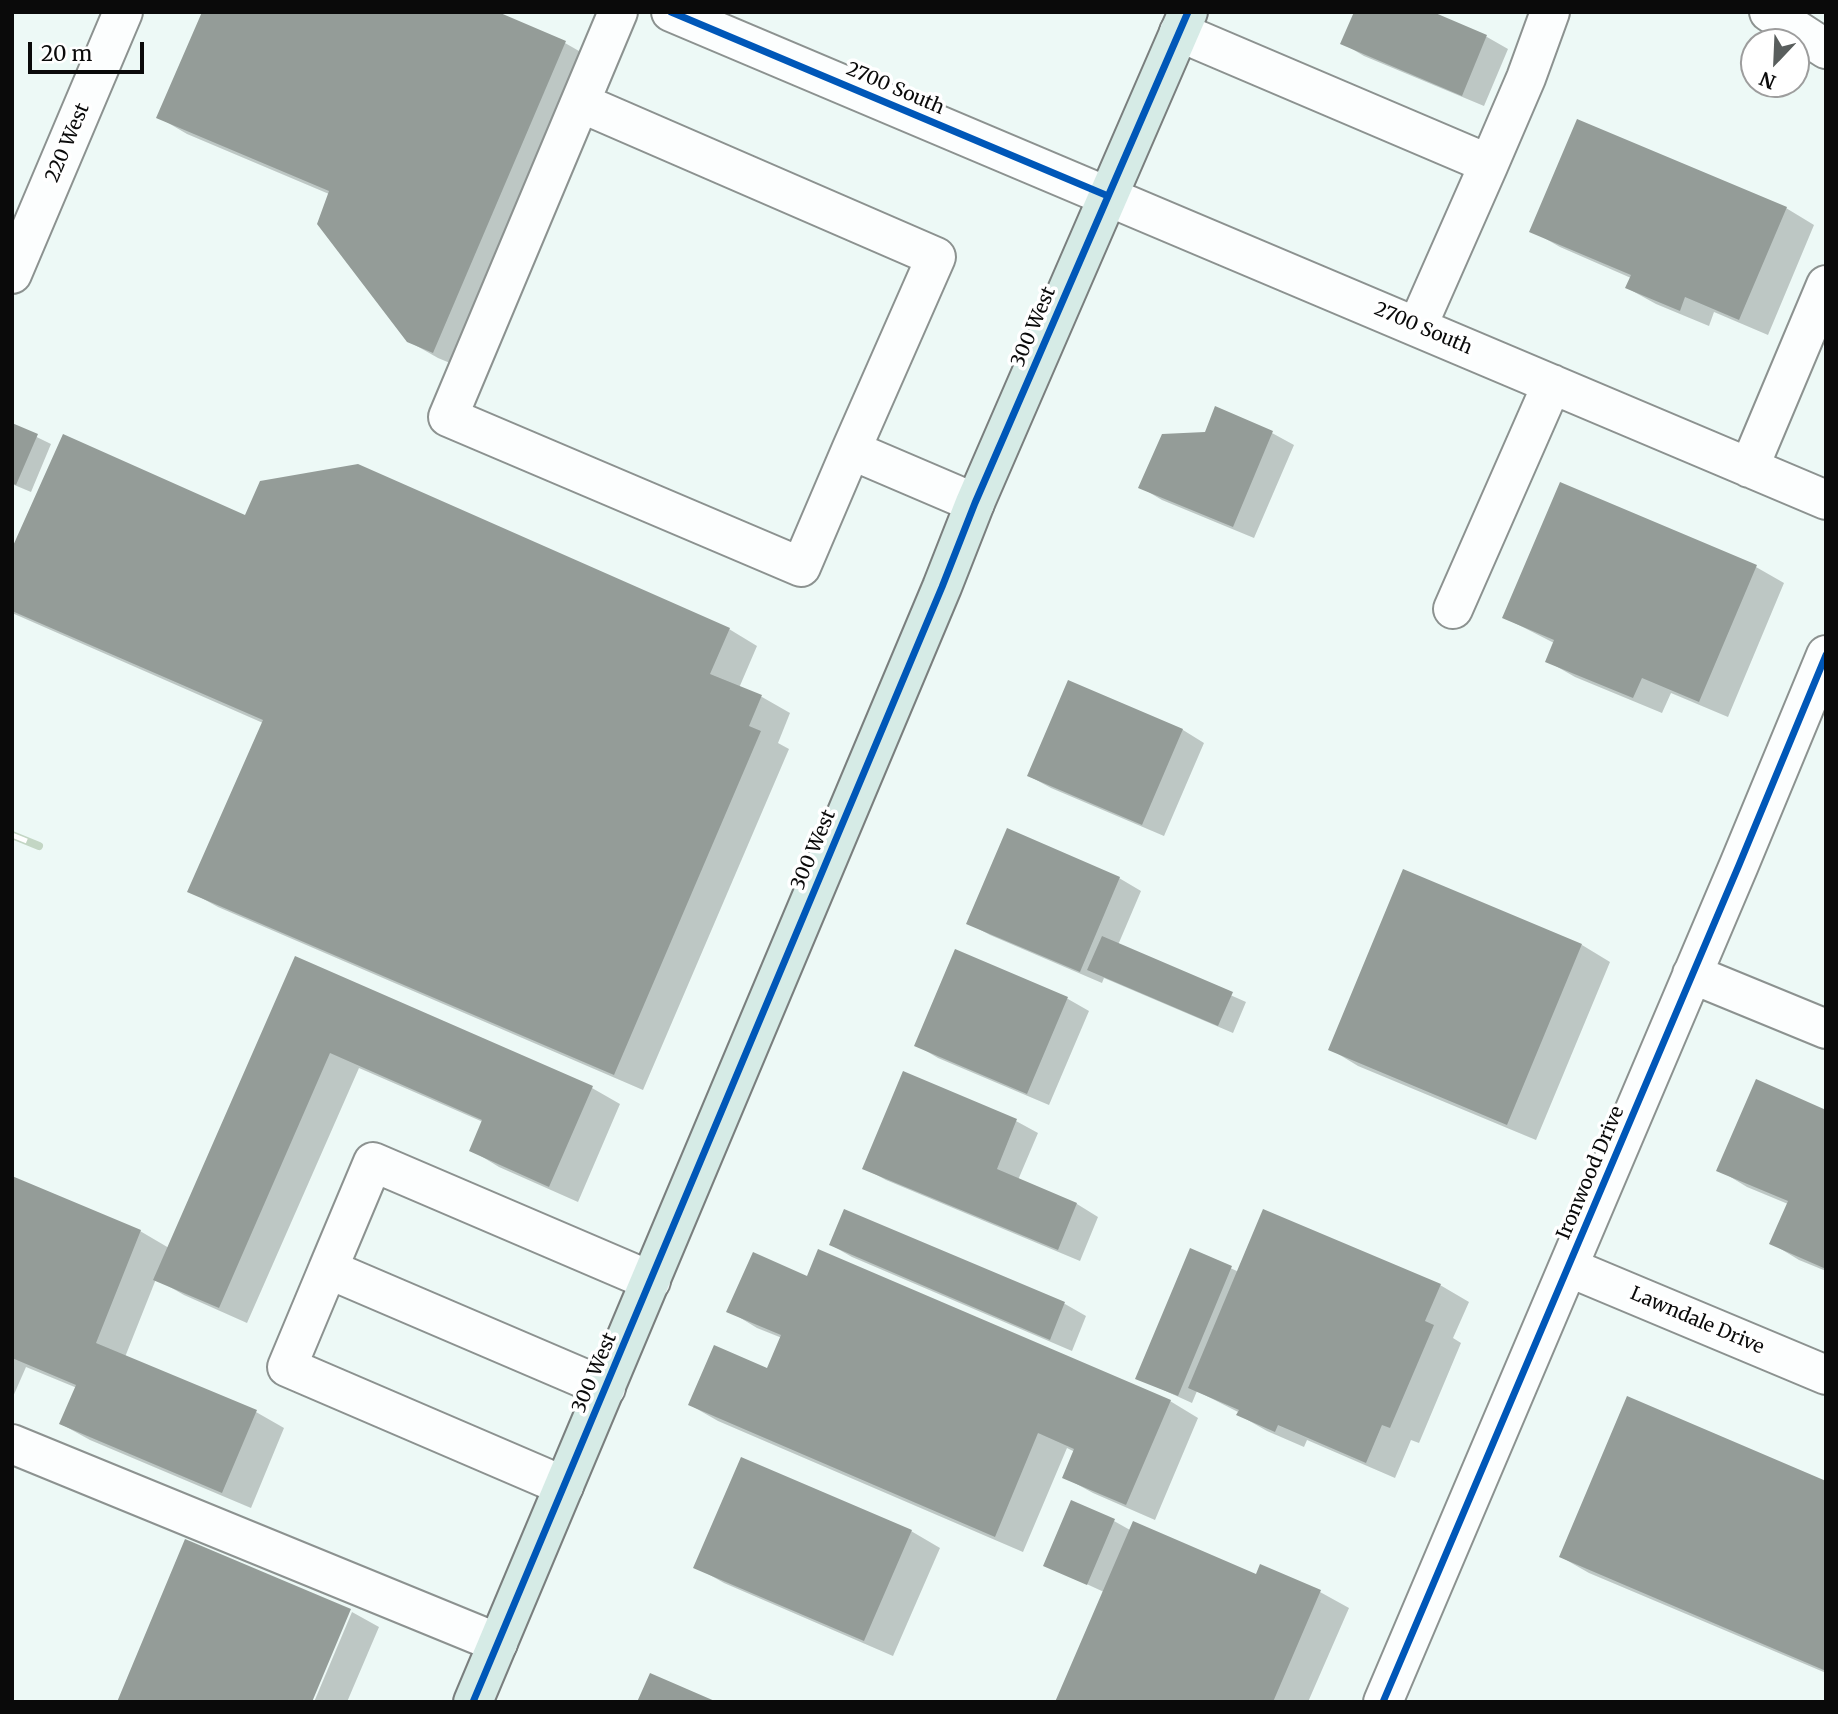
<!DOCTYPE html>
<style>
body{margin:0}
#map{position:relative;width:1838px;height:1714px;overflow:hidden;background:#edf9f6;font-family:Merriweather,serif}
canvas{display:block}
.frame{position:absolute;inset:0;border:14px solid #0a0a0a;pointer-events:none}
.north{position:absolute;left:1740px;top:28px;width:70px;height:70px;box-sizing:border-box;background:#fff;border:2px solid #9d9d9d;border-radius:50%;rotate:203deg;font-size:19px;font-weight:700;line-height:28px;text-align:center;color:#0a0a0a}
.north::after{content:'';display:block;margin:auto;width:24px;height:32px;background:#595e5d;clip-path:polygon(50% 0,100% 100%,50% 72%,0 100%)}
.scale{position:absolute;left:28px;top:42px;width:116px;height:32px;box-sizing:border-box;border:4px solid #0a0a0a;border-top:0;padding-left:9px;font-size:21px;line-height:24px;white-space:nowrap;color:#0a0a0a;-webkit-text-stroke:5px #fff;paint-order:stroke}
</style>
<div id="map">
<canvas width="1838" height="1714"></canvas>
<div class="frame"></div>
<div class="north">N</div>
<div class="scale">20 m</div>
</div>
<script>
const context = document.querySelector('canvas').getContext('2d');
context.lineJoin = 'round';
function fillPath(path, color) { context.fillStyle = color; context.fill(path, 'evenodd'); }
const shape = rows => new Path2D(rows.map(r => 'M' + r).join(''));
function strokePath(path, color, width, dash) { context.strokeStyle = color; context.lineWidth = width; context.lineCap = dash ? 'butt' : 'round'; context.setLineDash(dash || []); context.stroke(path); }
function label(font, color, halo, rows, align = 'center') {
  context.font = font + ' Merriweather,serif'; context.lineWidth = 7; context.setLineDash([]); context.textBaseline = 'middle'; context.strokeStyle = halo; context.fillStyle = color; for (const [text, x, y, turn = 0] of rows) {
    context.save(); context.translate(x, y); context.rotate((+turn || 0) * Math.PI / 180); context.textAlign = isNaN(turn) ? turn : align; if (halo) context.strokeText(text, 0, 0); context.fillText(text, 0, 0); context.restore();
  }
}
fillPath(shape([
 [1429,12,1487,37,1508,49,1484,106,1364,56,1342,43],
 [565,43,593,59,462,368,438,358,408,341,329,194,187,134,158,117],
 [1786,208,1814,225,1768,335,1714,312,1709,326,1656,304,1627,288,1631,278,1560,247,1532,231],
 [1216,409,1272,433,1294,445,1254,538,1162,500,1140,487,1207,433],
 [12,425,51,444,31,492,12,484],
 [246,517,729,629,757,646,739,688,762,697,790,713,778,743,789,749,643,1090,218,907,189,891,263,723,12,613,12,553],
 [1756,567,1784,583,1728,717,1671,693,1662,713,1575,677,1547,661,1554,643,1505,618],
 [1069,682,1183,730,1204,743,1164,836,1051,788,1029,776],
 [1119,878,1141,891,1118,945,1246,1002,1233,1033,1104,978,1102,983,990,935,968,923],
 [1582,945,1610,962,1536,1140,1358,1066,1330,1049],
 [956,951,1068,999,1089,1011,1049,1105,938,1058,916,1045],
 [295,959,592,1088,620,1104,578,1202,499,1167,471,1150,483,1122,359,1068,247,1323,184,1295,156,1279,125,1357,256,1412,284,1428,251,1508,90,1440,61,1424,77,1388,26,1367,12,1399,12,1178,140,1231,169,1248],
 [904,1074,1016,1121,1038,1133,1018,1180,1077,1204,1098,1217,1080,1261,886,1180,864,1168],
 [1826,1111,1826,1271,1799,1260,1771,1243,1788,1204,1747,1187,1719,1170],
 [845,1211,1065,1304,1086,1316,1072,1351,852,1257,831,1245],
 [1191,1250,1239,1272,1440,1285,1469,1302,1453,1338,1461,1343,1419,1443,1411,1440,1395,1478,1307,1440,1304,1447,1267,1431,1239,1415,1240,1413,1197,1391,1192,1403,1137,1378],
 [808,1278,1170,1401,1198,1418,1155,1520,1093,1493,1064,1477,1075,1452,1067,1448,1023,1552,718,1421,690,1405,768,1370,782,1338,757,1328,729,1311],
 [1826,1483,1826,1673,1589,1573,1561,1557],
 [1114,1521,1130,1530,1257,1576,1261,1567,1320,1592,1349,1608,1308,1702,1057,1702,1104,1592,1045,1565],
 [911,1531,940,1548,893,1656,724,1583,696,1567],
 [352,1612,379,1627,347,1702,314,1702]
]), '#0003');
fillPath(shape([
 [202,12,498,12,566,41,433,353,407,342,317,224,329,191,156,118],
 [1354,12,1433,12,1487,35,1462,96,1340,44],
 [1577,119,1787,207,1739,320,1685,297,1680,311,1625,288,1631,275,1529,232],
 [1215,406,1273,431,1233,527,1138,488,1162,434,1205,432],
 [12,423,38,434,16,485,12,483],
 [63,434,245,515,260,481,358,464,730,628,710,674,762,695,749,726,761,731,614,1075,187,892,263,720,12,611,12,548],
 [1560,482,1757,565,1699,702,1642,678,1633,698,1545,662,1554,640,1502,618],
 [1068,680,1183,729,1142,825,1027,776],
 [1007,828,1120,877,1080,972,966,924],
 [1403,869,1582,944,1507,1125,1328,1050],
 [1102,936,1233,992,1218,1026,1087,970],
 [955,949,1068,997,1027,1094,914,1046],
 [295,956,593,1086,549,1187,469,1151,482,1120,330,1053,219,1308,153,1280],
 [903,1071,1017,1119,997,1169,1077,1203,1058,1250,862,1169],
 [1756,1079,1826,1110,1826,1269,1769,1244,1788,1201,1716,1171],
 [12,1176,141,1230,96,1343,257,1410,222,1493,59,1424,76,1385,12,1358],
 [844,1209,1065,1302,1050,1340,829,1245],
 [1263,1209,1441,1284,1425,1321,1434,1325,1390,1428,1382,1425,1366,1463,1278,1425,1275,1432,1236,1415,1239,1410,1188,1388],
 [1190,1248,1232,1266,1178,1396,1135,1379],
 [818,1249,1171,1400,1126,1505,1062,1478,1074,1449,1038,1433,995,1537,688,1405,714,1345,767,1368,781,1335,726,1312,753,1252,807,1276],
 [1627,1396,1826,1481,1826,1671,1559,1557],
 [741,1457,912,1530,864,1641,693,1568],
 [1071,1500,1115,1519,1087,1585,1043,1566],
 [1133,1521,1256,1574,1260,1564,1321,1590,1273,1702,1055,1702],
 [185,1539,351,1609,312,1702,117,1702],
 [650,1673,717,1702,637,1702]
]), '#949c98');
const minor = shape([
 [618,12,448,417,801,567,851,450,975,503],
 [671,12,1826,500],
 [1769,12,1826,49],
 [1179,32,1489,164,1417,327],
 [581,103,936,257,851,450],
 [1489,164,1526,78,1550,12],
 [12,274,123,12],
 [1749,468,1826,285],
 [1453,609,1552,384],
 [1692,974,1826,1029],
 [1568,1267,1826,1375],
 [328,1269,373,1162,651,1281],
 [12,1444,498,1643],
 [564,1486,287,1367,328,1269,606,1388],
 [1383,1702,1739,865,1826,655]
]);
const major = shape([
 [473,1702,942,587,975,503,1188,12]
]);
strokePath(minor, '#8c9290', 42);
strokePath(major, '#7a7f7e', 42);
strokePath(minor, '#fcfefe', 38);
strokePath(major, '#d6ebe6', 38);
const rail = shape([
 [12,835,39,846]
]);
strokePath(rail, '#c3d6c4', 8);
strokePath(rail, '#fff', 5, [16]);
strokePath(shape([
 [671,12,1108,196],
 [473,1702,942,587,975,503,1188,12],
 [1383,1702,1739,865,1826,655]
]), '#0057b8', 7);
label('19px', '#0a0a0a', '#fff', [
 ["2700 South",895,89,23],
 ["220 West",68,143,-67],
 ["300 West",1034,327,-67],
 ["2700 South",1423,329,23],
 ["300 West",814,850,-67],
 ["Ironwood Drive",1591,1173,-67],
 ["Lawndale Drive",1697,1321,23],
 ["300 West",595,1373,-67]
]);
</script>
